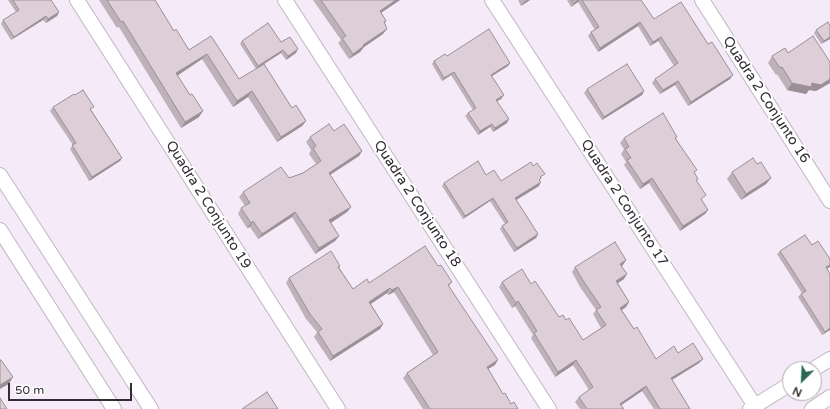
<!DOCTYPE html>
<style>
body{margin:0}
#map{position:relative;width:830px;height:409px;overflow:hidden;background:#f5eaf8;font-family:"Varela Round",sans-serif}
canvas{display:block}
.north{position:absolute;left:782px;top:361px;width:40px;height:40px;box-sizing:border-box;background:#fff;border:1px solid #adabad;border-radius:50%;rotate:204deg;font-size:11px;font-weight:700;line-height:16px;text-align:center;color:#312d32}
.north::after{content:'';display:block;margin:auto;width:14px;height:18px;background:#286755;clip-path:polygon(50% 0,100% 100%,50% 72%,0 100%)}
.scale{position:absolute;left:8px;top:383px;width:124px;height:18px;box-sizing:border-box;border:2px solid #312d32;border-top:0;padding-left:5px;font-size:12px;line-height:14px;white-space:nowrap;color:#312d32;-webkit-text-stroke:3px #fff;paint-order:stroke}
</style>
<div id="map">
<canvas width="830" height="409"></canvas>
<div class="north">N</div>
<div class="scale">50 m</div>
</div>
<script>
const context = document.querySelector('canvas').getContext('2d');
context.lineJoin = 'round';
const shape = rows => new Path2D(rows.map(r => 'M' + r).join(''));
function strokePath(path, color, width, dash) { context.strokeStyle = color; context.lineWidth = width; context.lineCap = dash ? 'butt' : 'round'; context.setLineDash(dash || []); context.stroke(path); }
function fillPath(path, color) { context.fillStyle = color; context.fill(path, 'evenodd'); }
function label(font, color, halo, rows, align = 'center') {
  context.font = font + ' "Varela Round",sans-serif'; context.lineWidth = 4; context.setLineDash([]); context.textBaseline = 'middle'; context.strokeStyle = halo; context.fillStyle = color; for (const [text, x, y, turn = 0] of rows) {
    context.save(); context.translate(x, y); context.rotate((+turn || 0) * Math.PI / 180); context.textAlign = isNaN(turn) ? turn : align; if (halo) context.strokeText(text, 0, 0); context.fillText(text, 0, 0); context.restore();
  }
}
const street = shape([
 [77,0,338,409],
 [285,0,549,409],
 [492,0,755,406],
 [702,0,830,201],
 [0,175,151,409],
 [0,230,114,409],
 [814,369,830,359],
 [750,409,790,384],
 [812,409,830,397]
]);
strokePath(street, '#c0b6c3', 16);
strokePath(street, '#fff', 14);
fillPath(shape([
 [8,0,51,0,59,12,57,16,46,23,43,20,11,40,1,24,3,20,16,12],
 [99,0,155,0,174,31,189,50,211,36,239,79,256,69,240,44,242,41,281,42,296,53,286,60,281,53,264,64,292,108,306,121,302,126,277,142,248,97,233,107,202,59,177,76,199,117,181,128,119,27,117,28],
 [313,0,400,0,381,13,386,21,385,23,383,34,364,47,360,52,349,59,338,43,341,40],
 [518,0,530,0,521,6],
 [567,0,641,0,654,19,730,79,688,106,675,85,660,94,652,83,655,79,674,66,658,41,650,46,638,26,598,52,588,36,591,32,595,30,578,2,571,7],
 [816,30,830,39,821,44,814,33],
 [788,53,830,62,830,83,816,91,809,90,806,94,787,90,777,74,776,75,768,63,772,56],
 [447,56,508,66,492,76,504,95,501,99,497,101,507,123,493,132,490,127,478,135,465,116,468,113,473,110,451,75,442,81,432,64,434,61],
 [587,89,644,91,642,95,602,120,584,93],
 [75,95,92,111,122,158,120,161,89,181,70,149,73,145,50,111,53,107],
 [334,131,362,151,359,156,330,175,351,207,347,212,331,223,339,236,335,241,315,254,292,217,258,239,250,227,247,228,238,214,241,208,245,206,239,197,243,192,289,178,303,173,316,164,309,154,311,150,306,142,310,137],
 [677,137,676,138,695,174,702,200,708,210,705,214,680,231,649,183,640,189,624,165,626,162,621,154,624,149,620,143,624,138],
 [757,164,771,178,766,184,741,200,727,179,732,172],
 [486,175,501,181,542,177,540,180,539,186,516,200,538,234,536,238,514,252,500,229,502,226,505,224,490,201,463,219,442,186,444,183],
 [780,251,827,269,830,330,822,335,798,297,802,293,777,254],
 [626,260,622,266,624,279,618,283,629,302,626,307,622,310,634,329,656,359,678,353,703,359,699,363,672,380,690,409,654,409,642,391,621,405,624,409,580,409,575,402,579,397,589,390,573,365,555,377,531,338,533,335,515,306,512,308,499,287,502,282,531,284,559,317,566,320,583,340,601,328,593,314,596,310,580,287,572,272,575,267],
 [340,266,339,267,353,289,369,283,438,266,452,282,449,286,495,365,488,369,503,394,511,404,518,409,423,409,403,378,407,373,433,355,394,292,388,295,387,293,371,304,383,324,380,329,330,361,314,337,317,332,306,319,286,283,289,278]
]), '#beb1b9');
fillPath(shape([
 [396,0,400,0,376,16,380,11],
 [527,0,530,0,521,6,524,2],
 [578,0,580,0,578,2,571,7,574,3],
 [59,12,57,16,46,23,48,19],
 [46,16,43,20,11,40,14,37],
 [640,22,638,26,598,52,600,48],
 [387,29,383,34,364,47,360,52,349,59,353,54,363,45],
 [661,37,658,41,650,46,653,42],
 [830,37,830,39,821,44,824,41],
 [298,49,296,53,286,60,288,56],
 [283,50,281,53,256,69,258,66],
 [207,54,202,59,172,79,176,73],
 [510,63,508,66,489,78,491,75],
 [454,72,451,75,442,81,444,78],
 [733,75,730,79,688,106,691,102],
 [830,79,830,83,816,91,809,90,806,94,787,90,792,83,812,83],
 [678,81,675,85,660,94,663,90],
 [252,91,248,97,233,107,237,101],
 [644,91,642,95,602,120,604,117],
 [504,95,501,99,494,103,496,100],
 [203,111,199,117,181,128,185,122],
 [509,119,507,123,493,132,495,128],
 [306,121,302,126,277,142,281,137],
 [492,124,490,127,478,135,480,131],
 [362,151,359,156,325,178,329,173],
 [122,158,120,161,89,181,92,177],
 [652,178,649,183,640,189,643,184],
 [771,178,766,184,741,200,746,194],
 [541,182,539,186,513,202,515,198],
 [493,198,490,201,463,219,465,216],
 [351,207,347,212,326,226,329,220],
 [708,210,705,214,680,231,683,226],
 [295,212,292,217,258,239,262,234],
 [253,221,250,227,247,228,251,223],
 [538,234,536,238,514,252,517,248],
 [339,236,335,241,315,254,319,248],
 [626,260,623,265,617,269,620,264],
 [830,265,830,267,823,271,826,267],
 [627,274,624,279,613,286,616,281],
 [398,287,394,292,388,295,392,290],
 [390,288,387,293,366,307,369,302],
 [518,301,515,306,512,308,516,303],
 [629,302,626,307,617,313,620,308],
 [383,324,380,329,330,361,333,356],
 [830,328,830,330,822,335,825,332],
 [703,359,699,363,667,383,671,378],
 [498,360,495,365,483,372,487,367],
 [576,360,573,365,555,377,558,372],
 [13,377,9,384,0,389,0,385],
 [646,386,642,391,617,408,620,404]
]), '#9b9096');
const building = shape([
 [13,0,51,0,59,12,48,19,46,16,14,37,3,20,19,10,13,0],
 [107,0,155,0,174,31,176,29,189,50,211,36,239,79,264,64,292,108,296,105,306,121,281,137,252,91,237,101,207,54,176,73,190,95,192,94,203,111,185,122,123,21,121,22,107,0],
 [321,0,396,0,380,11,386,21,384,22,387,29,363,45,364,46,353,54,342,38,346,36,321,0],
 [572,0,578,0,574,3,572,0],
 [582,0,641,0,654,19,681,2,708,44,712,42,733,75,691,102,678,81,663,90,655,79,678,63,661,37,653,42,640,22,600,48,591,32,599,27,582,0],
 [828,22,830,26,830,37,824,41,816,30,828,22],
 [268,23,281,42,290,37,298,49,288,56,283,50,258,66,242,41,268,23],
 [489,29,510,63,491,75,504,95,496,100,509,119,495,128,492,124,480,131,468,113,476,108,454,72,444,78,434,61,445,54,447,56,489,29],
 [813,36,830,62,830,79,821,85,812,83,811,87,792,83,782,67,780,68,772,56,785,48,788,53,813,36],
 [627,64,644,91,604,117,587,89,627,64],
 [83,90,94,107,90,109,122,158,92,177,72,145,76,143,53,107,74,94,75,95,83,90],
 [663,113,677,137,675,138,697,170,694,172,698,179,696,180,706,195,701,199,708,210,683,226,652,178,643,184,627,160,631,158,625,149,629,147,624,138,663,113],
 [329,124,334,131,344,124,362,151,329,173,351,207,329,220,339,236,319,248,295,212,262,234,253,221,251,223,241,208,250,203,243,192,281,167,289,178,303,173,321,161,313,148,316,146,310,137,329,124],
 [753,158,757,164,761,162,771,178,746,194,732,172,753,158],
 [478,161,486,175,494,170,501,181,531,162,533,166,537,163,545,174,540,177,541,178,539,180,541,182,515,198,538,234,517,248,502,226,508,222,493,198,465,216,444,183,478,161],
 [805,235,812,245,818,241,830,259,830,265,826,267,830,274,830,328,825,332,801,294,806,291,780,251,805,235],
 [615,242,626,260,620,264,627,274,616,281,629,302,620,308,634,329,637,327,656,359,674,346,678,353,693,343,703,359,671,378,690,409,660,409,646,386,620,404,624,409,587,409,579,397,593,387,576,360,558,372,534,333,537,331,518,301,516,303,502,282,522,269,531,284,535,281,559,317,563,315,566,320,569,318,583,340,606,325,596,310,601,307,584,282,575,267,615,242],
 [425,246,438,266,441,265,452,282,448,285,498,360,487,367,503,394,505,393,511,404,514,402,518,409,430,409,407,373,438,352,398,287,392,290,390,288,369,302,383,324,333,356,318,332,322,329,310,314,289,278,331,251,340,266,338,267,353,289,367,279,369,283,425,246],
 [0,360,1,360,13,377,0,385,0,360],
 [267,392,278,409,242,409,267,392],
 [0,398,7,409,0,409,0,398]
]);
fillPath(building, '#ddced7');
strokePath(building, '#9b9096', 1);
label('14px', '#312d32', '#fff', [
 ["Quadra 2 Conjunto 16",766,100,57],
 ["Quadra 2 Conjunto 17",624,203,57],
 ["Quadra 2 Conjunto 18",417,204,57],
 ["Quadra 2 Conjunto 19",208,205,58]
]);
</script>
